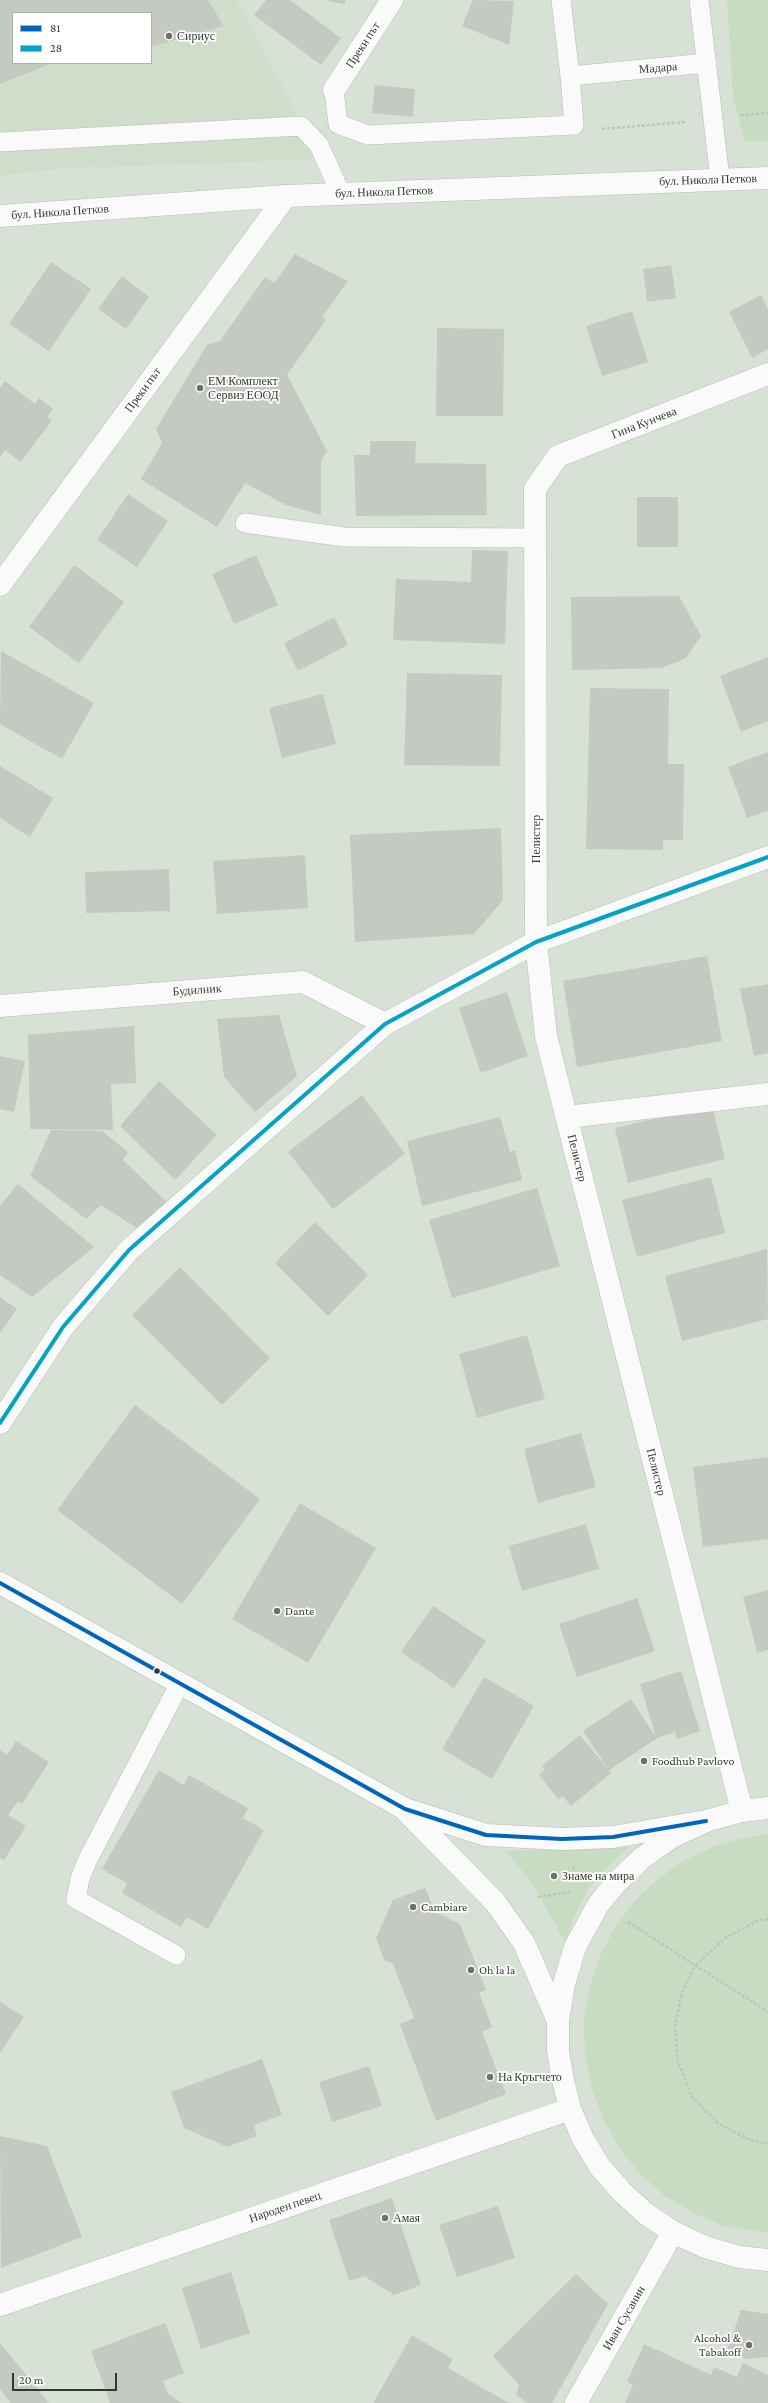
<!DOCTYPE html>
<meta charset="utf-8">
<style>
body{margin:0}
#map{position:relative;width:768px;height:2403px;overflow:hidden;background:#d8e1d5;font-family:"Crimson Pro",serif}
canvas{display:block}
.legend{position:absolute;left:12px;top:12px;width:140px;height:52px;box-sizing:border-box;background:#fff;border:1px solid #adb0ac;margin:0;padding:5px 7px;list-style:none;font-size:12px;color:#323930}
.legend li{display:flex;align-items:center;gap:8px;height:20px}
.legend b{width:20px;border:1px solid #adb0ac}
.scale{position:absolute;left:12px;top:2373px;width:105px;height:18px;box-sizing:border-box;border:2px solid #323930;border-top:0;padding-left:5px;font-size:12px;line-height:14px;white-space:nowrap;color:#323930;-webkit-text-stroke:3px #fff;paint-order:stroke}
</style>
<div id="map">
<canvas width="768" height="2403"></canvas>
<ul class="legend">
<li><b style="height:5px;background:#0065bd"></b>81</li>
<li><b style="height:5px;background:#02a3c6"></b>28</li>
</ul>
<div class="scale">20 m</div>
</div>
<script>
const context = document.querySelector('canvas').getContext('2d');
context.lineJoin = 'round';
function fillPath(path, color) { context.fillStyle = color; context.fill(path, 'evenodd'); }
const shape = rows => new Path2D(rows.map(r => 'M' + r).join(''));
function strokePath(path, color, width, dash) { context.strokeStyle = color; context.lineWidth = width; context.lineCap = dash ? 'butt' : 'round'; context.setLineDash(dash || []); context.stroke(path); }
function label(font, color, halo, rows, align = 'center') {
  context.font = font + ' "Crimson Pro",serif'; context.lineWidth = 3.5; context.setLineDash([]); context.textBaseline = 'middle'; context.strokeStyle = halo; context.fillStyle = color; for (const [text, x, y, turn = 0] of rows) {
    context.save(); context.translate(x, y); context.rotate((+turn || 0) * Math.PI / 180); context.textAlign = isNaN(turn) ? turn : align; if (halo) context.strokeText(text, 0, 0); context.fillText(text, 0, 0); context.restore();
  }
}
fillPath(shape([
 [0,0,237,0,320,159,55,169,0,176],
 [13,13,151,13,151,63,13,63]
]), '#cfdeca');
fillPath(shape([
 [727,0,768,0,768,141,745,141,733,97],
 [768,1834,768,2233,724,2226,694,2213,665,2196,640,2174,620,2148,603,2119,592,2088,585,2056,584,2023,589,1990,599,1958,614,1929,634,1902,658,1879,685,1860,715,1846,747,1837],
 [628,1847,590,1886,574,1917,565,1942,534,1886,506,1851]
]), '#c8dcc1');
fillPath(shape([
 [0,0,208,0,224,26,151,47,151,13,13,13,13,63,53,63,0,84],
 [266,0,290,0,341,38,321,65,254,15],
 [324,0,345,0,345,4],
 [473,0,514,1,509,45,462,26],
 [375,85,415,89,413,117,372,113],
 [295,254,348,281,322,317,326,320,287,375,327,451,321,461,321,515,286,505,245,483,217,527,141,479,162,443,156,429,207,345,220,341,265,277,274,283],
 [51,262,91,289,49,351,9,324],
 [671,265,676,298,647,302,643,269],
 [122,276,149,297,126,329,98,309],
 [761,295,768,309,768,349,752,358,729,312],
 [632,311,648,362,602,376,586,326],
 [437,328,504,329,503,416,436,416],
 [5,381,35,404,39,398,53,409,47,417,52,420,21,462,5,450,0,457,0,388],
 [370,441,416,441,415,463,486,464,487,515,356,516,354,455,370,455],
 [128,494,168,521,137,567,97,540],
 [637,497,678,497,678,547,637,547],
 [472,550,508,551,505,644,393,640,396,579,471,582],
 [256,555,278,605,234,624,212,574],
 [74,565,124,602,79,663,29,627],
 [679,596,701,636,686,658,662,668,572,670,571,597],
 [334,617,348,645,298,671,284,643],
 [1,651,94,703,62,759,0,724],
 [768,657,768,721,741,732,720,676],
 [407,673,502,675,500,766,404,765],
 [590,688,669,689,668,764,684,764,683,840,663,840,663,850,586,849],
 [323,694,336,744,282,758,269,708],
 [768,752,768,811,747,818,728,767],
 [0,766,53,798,30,837,0,818],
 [501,828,503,900,474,934,355,942,350,835],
 [305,855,308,908,217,914,213,861],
 [169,869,170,911,86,913,85,872],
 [707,956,722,1041,577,1067,563,981],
 [768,984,768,1053,754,1056,740,989],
 [507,992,528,1056,481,1073,459,1008],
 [279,1015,297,1076,255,1112,224,1077,217,1019],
 [134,1026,136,1083,111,1084,113,1130,30,1129,28,1035],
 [0,1056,25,1061,14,1112,0,1109],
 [159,1081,217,1135,175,1180,120,1126],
 [362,1095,405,1154,333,1209,288,1152],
 [712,1105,725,1159,628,1183,615,1128],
 [500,1117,510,1152,515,1150,522,1180,422,1206,407,1141],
 [51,1130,102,1131,128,1152,123,1160,168,1203,137,1228,101,1205,86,1219,30,1176],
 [711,1177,725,1233,637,1257,622,1200],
 [18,1184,94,1247,32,1297,0,1275,0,1206],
 [537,1188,560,1266,452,1298,429,1220],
 [315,1222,368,1275,328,1316,275,1263],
 [767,1249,768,1319,682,1341,665,1276],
 [180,1267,270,1358,222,1405,132,1315],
 [0,1297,17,1309,0,1333],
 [527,1335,545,1399,477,1418,459,1354],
 [135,1405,260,1499,182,1604,57,1510],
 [581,1433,596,1487,538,1503,524,1449],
 [768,1457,768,1539,703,1547,693,1467],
 [300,1503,376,1548,308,1663,232,1619],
 [586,1524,599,1569,522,1591,509,1546],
 [768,1590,768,1650,757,1653,743,1597],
 [637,1598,655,1651,577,1677,559,1624],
 [433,1606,486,1641,454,1688,401,1652],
 [681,1671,700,1731,677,1739,675,1732,659,1737,609,1770,611,1773,571,1806,563,1796,558,1799,539,1775,545,1770,542,1766,580,1735,608,1769,583,1731,631,1699,656,1737,640,1684],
 [484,1677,534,1706,492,1779,442,1749],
 [16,1741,49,1762,22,1804,18,1801,8,1815,26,1826,4,1860,0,1858,0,1750,7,1755],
 [159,1770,184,1785,189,1775,248,1808,243,1818,264,1830,208,1929,187,1917,181,1927,122,1893,127,1883,102,1869],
 [425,1888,435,1912,460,1924,486,1990,479,1993,492,2027,482,2032,506,2094,436,2121,400,2024,414,2018,393,1964,384,1960,376,1938,393,1900],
 [0,2002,24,2017,0,2053],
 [262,2059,282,2115,254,2125,257,2136,227,2147,184,2128,171,2092],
 [369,2066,382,2106,332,2122,319,2082],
 [0,2136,47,2146,82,2237,1,2268],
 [392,2198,421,2285,394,2295,364,2276,349,2281,329,2220],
 [498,2206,515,2258,457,2277,439,2225],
 [231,2272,250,2333,201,2349,182,2288],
 [576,2274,608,2304,552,2403,527,2403,516,2395,519,2385,493,2356],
 [741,2310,768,2314,768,2357,746,2359,727,2351],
 [165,2323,184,2373,163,2381,168,2394,182,2403,110,2403,91,2351],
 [412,2335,453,2359,448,2368,509,2403,373,2403],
 [0,2343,49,2403,11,2403,0,2389],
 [644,2344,711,2375,714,2367,737,2377,743,2363,768,2375,768,2403,625,2403,633,2385,627,2382]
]), '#c4cac1');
const lane = shape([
 [561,0,570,76,707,63],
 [699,0,720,179],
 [334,90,338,124,368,135,574,125,570,76],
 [0,142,301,126,319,145,341,194],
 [245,523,344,537,535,538],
 [176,1955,76,1899,80,1879,87,1861,179,1685]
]);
const street = shape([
 [334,90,392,0],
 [0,585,286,196],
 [0,1006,303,982,385,1024],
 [567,1117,768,1094],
 [0,1423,63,1327,129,1250,385,1024,536,942,768,857],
 [742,1811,546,1036,536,942,535,489,558,456,768,374],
 [0,2305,570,2109],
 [576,2403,673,2232]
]);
const secondary = shape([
 [0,1583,405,1809,486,1835,562,1839,613,1837,706,1821],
 [768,1808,742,1811,706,1821,672,1837,642,1858,615,1884,598,1905,575,1947,564,1984,558,2021,558,2051,563,2080,570,2109,583,2139,600,2167,622,2192,646,2214,673,2232,705,2247,739,2257,768,2260],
 [406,1811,495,1902,524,1943,558,2021]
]);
const highway = shape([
 [0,216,286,196,768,178]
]);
strokePath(lane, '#b6beb4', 20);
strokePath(street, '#b6beb4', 23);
strokePath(secondary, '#b6beb4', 23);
strokePath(highway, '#b6beb4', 23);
strokePath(shape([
 [741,115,768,113],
 [602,129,685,122],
 [573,1867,578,1881],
 [538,1897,571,1892],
 [768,1919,757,1921,725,1938,695,1966,682,1992,675,2027,678,2062,692,2097,718,2123,750,2140,768,2144],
 [628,1922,768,2012]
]), '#c0c3bf', 2.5, [3, 2]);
strokePath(lane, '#f9faf9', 19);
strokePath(street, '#f9faf9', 22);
strokePath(secondary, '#f9faf9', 22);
strokePath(highway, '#f9faf9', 22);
strokePath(shape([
 [0,1583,405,1809,486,1835,562,1839,613,1837,706,1821]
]), '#0065bd', 4);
strokePath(shape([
 [0,1423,63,1327,129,1250,385,1024,536,942,768,857]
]), '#02a3c6', 4);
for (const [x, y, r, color] of [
 [169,36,4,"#6c746a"],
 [200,388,4,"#6c746a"],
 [277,1611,4,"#6c746a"],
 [157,1671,3.5,"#323930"],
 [644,1761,4,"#6c746a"],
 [554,1876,4,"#6c746a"],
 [413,1907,4,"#6c746a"],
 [471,1970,4,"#6c746a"],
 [490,2077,4,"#6c746a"],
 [385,2218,4,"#6c746a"],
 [749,2345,4,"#6c746a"]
]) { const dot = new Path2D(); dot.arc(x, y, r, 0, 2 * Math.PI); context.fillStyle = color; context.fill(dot); strokePath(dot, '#fff', 1.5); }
label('12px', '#323930', '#fff', [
 ["Сириус",177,36],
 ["ЕМ Комплект",208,381],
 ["Сервиз ЕООД",208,395],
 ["Dante",285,1611],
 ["Foodhub Pavlovo",652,1761],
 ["Знаме на мира",562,1876],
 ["Cambiare",421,1907],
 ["Oh la la",479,1970],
 ["На Кръгчето",498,2077],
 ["Амая",393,2218],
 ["Alcohol &",741,2338,"right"],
 ["Tabakoff",741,2352,"right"]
], 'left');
label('12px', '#323930', '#fff', [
 ["Преки път",363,45,-57],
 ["Мадара",658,68,-5],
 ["бул. Никола Петков",708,180,-2],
 ["бул. Никола Петков",384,192,-2],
 ["бул. Никола Петков",60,212,-4],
 ["Преки път",143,390,-54],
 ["Гина Кунчева",644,423,-21],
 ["Пелистер",536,839,-90],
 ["Будилник",197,990,-4],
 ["Пелистер",577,1158,76],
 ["Пелистер",656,1472,76],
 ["Народен певец",285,2207,-19],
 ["Иван Сусанин",624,2318,-60]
]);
</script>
